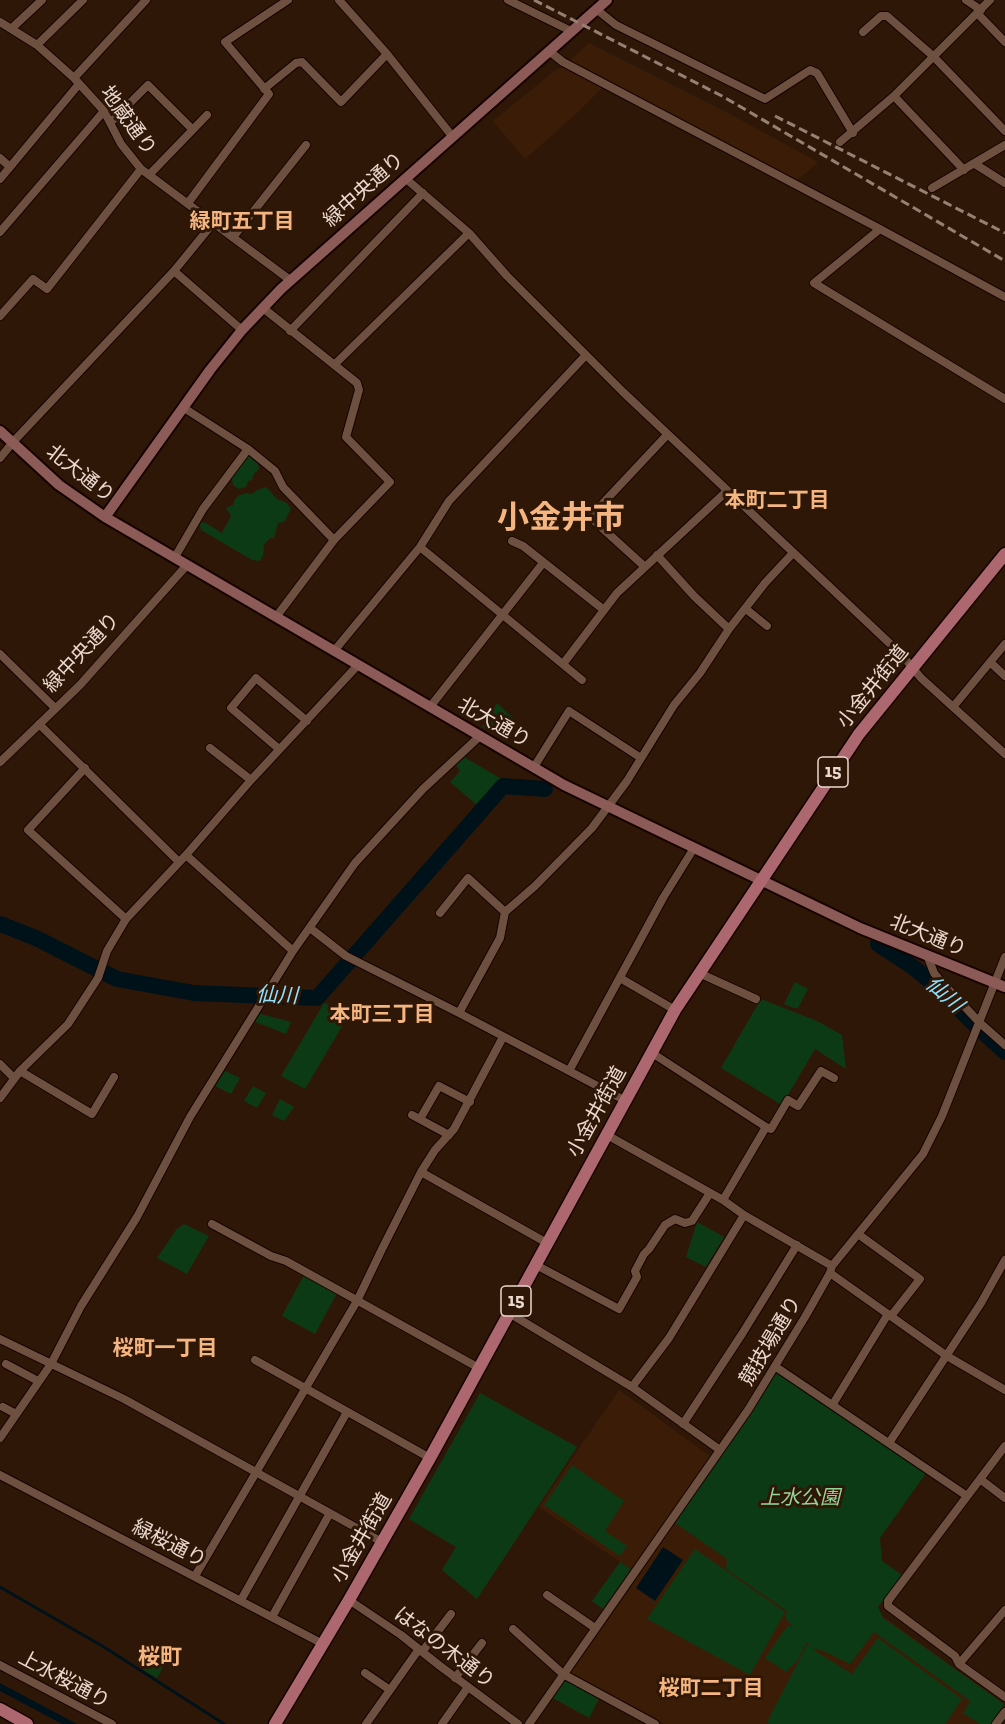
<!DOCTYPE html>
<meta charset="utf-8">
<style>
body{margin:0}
canvas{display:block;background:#2f1707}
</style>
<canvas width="1005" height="1724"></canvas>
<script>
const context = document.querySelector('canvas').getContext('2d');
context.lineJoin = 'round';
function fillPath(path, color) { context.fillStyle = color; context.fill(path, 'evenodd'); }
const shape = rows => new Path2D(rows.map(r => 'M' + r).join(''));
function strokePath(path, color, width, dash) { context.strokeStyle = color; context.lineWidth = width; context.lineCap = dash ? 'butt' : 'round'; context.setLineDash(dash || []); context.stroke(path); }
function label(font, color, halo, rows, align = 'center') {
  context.font = font + ' "Zilla Slab","Noto Sans JP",serif'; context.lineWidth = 6; context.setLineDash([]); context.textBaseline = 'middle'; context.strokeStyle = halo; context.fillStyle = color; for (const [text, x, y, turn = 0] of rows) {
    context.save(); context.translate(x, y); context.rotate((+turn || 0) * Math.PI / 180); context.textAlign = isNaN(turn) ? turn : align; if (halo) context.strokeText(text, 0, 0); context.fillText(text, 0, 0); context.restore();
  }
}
fillPath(shape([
 [589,43,726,112,818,162,795,182,607,83,577,113,525,159,493,121,557,69,562,68],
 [619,1390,711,1457,631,1569,539,1507],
 [675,1523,805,1612,795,1626,850,1664,884,1617,1004,1704,991,1724,664,1724,571,1673]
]), '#3b1d07');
fillPath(shape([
 [246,456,252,456,257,461,259,468,257,472,254,473,252,480,248,481,246,487,239,489,233,485,232,479,235,471,241,466],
 [266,487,277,499,287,503,291,509,284,522,278,523,274,538,270,538,264,545,263,556,260,561,252,560,201,530,200,524,204,522,222,533,231,516,226,508,233,505,235,499,240,495,247,493,252,494,257,490],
 [497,703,516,721,502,738,482,727],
 [464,757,503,780,478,806,450,782,460,771,456,765],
 [795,982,808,989,798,1008,793,1008,784,1004],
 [761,999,817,1021,842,1035,846,1069,815,1049,782,1105,721,1068],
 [324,1003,350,1013,305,1089,281,1076],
 [257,1013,291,1022,286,1034,253,1021],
 [225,1071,240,1078,231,1094,215,1086],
 [253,1086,266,1093,257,1108,244,1101],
 [280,1099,294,1107,284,1121,272,1115],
 [697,1222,724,1237,706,1267,686,1257],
 [184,1224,209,1236,187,1274,157,1258,176,1230],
 [304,1275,337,1293,315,1334,282,1316],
 [777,1372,926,1473,880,1538,882,1561,902,1575,878,1607,883,1618,1004,1704,991,1724,980,1724,963,1713,970,1701,874,1632,850,1664,819,1649,812,1649,852,1674,878,1638,962,1699,945,1724,771,1724,767,1722,807,1645,810,1646,807,1642,797,1661,786,1672,765,1658,788,1625,793,1627,785,1618,787,1611,726,1569,727,1559,675,1523,744,1424],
 [480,1393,577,1447,477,1599,442,1570,456,1547,409,1519],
 [572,1465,624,1501,605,1531,627,1546,620,1556,544,1505],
 [695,1549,785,1612,750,1675,647,1619],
 [620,1562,631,1569,603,1609,592,1601],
 [157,1646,170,1654,157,1678,143,1670],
 [568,1681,599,1699,589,1718,553,1698,563,1682]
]), '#0c3a15');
fillPath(shape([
 [663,1547,683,1560,655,1601,636,1588],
 [0,1683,77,1724,62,1724,0,1691]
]), '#001219');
strokePath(shape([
 [0,1587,104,1647,224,1724]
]), '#001219', 3);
strokePath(shape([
 [0,924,36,938,117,979,194,993,317,998,503,786,545,789],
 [878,944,913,967,940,989,971,1021,1005,1052]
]), '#001219', 16);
const street = shape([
 [339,0,387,54,452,136],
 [508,0,571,31],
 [966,0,981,10],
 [596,9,616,25,765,99,810,70,817,73,853,133],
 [978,14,1005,42],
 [0,22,37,45,74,78,104,111,121,144,141,169,290,280],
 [12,28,42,0],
 [863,32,881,16,887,16,933,56,1005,131],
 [37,45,83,0],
 [549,51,563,62,880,229,1005,297],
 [74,78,146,0],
 [264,89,296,63,302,62,341,102,387,54],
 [894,96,964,170],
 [111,122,148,85,192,129],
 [840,142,894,96,990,0],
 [0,158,10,167],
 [975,164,1005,183],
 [149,175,207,115],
 [405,178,469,233,507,276,623,392,902,655,921,678,1005,754],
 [0,179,79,84],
 [932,188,1005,145],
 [188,203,269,94,225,42,288,0],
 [880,229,814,283,1005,399],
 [0,232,104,111],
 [234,236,306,145],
 [174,271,242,330],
 [263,308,357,383,359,390,346,437,390,482,334,540,276,617],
 [0,316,33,279,47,289,141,169],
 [290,331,423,193],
 [334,365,469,233],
 [184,408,248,449,275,471,283,487,334,540],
 [0,458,13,442,174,271,214,222],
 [512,541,523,546,604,610],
 [420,547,582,680],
 [657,555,694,596,729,629],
 [175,557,203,509,248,449],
 [644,566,590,517,667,435],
 [746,609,767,626],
 [334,651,420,547,449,501,586,355],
 [0,654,55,708],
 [990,662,1005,676],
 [563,664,617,593,727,491],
 [430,707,543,563],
 [953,707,1005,644],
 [39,724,179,862],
 [210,748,251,780],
 [279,749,231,708,256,678,307,721],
 [0,762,80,685,187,565],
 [534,767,569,711,641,758],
 [85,768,28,830,126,919],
 [186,855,293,951],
 [440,913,468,878,505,912],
 [310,928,346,956,459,1013,626,1101],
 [927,955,934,973,939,979,979,1022,1005,1045],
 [699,973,756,999],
 [620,978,675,1010],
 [459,1013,500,938,505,912,535,886,592,828,627,781,674,705,700,673,729,629,765,583,793,553],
 [652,1053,766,1127,723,1200],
 [0,1064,14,1078],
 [20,1071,92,1114,114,1077],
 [569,1071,663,898,694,848],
 [0,1098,20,1071,68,1024,98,978,107,951,126,919,186,855,251,780,358,665],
 [412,1115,449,1135],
 [420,1119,439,1086,470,1102],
 [766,1127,771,1129,788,1100,798,1106,821,1071,834,1078],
 [607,1135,723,1200,744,1215,832,1266],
 [421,1172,547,1243],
 [212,1224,271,1256,286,1261,479,1368],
 [858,1234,920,1279,891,1316],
 [536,1265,619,1309,637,1277,635,1271,644,1254,649,1249,665,1225,675,1219,685,1223,692,1221,710,1193],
 [830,1273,947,1356,1005,1390],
 [509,1313,632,1387,720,1450],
 [0,1339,124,1399,382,1542],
 [255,1360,430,1458],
 [6,1364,38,1381],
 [776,1367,967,1496],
 [632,1387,669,1338,744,1215],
 [833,1404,888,1314],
 [3,1407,16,1414],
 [683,1424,742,1334,797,1245],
 [0,1438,51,1364,81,1306,137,1217,190,1117,293,951,355,863,423,789,480,736],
 [889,1443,981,1303,1005,1260],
 [1005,1446,888,1601,888,1606,955,1656,959,1664,1005,1697],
 [0,1475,323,1644],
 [980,1479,1005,1498],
 [195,1576,357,1301,382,1249,421,1172,435,1150,454,1129,503,1037],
 [547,1595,595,1628],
 [241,1600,347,1412],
 [349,1600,401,1635,440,1666,518,1724],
 [272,1617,330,1513],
 [513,1629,563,1674,655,1724],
 [422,1652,451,1614],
 [959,1664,1005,1610],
 [0,1665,112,1724],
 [365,1673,390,1690],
 [455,1678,482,1643],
 [366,1724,419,1649],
 [442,1724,468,1687],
 [529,1724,748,1410,805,1317,830,1273,832,1266,923,1154,942,1116,1005,957],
 [996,1724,1005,1712]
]);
const secondary = shape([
 [0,431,59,485,105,517,564,785,860,928,1005,987],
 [105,517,210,370,242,330,281,289,607,0]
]);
const primary = shape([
 [0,1709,27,1724],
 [275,1724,349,1600,430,1458,675,1010,859,734,1005,554]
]);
strokePath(street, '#150200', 10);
strokePath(secondary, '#150200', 14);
strokePath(primary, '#150200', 15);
strokePath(street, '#6d503f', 8);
strokePath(secondary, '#8d5b57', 10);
strokePath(primary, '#ad676f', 12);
strokePath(shape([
 [534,0,722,96,1005,261],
 [775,116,1005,233]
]), '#958174', 3, [9, 4.5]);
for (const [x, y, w] of [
 [833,772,30],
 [516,1301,30]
]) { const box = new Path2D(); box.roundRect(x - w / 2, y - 15, w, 30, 4.5); context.fillStyle = '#2f1707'; context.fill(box); strokePath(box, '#ebd9cf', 1.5); }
label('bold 18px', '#ebd9cf', null, [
 ["15",833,772],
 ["15",516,1301]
]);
label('20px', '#ebd9cf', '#2f1707', [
 ["地蔵通り",128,121,54],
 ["緑中央通り",364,190,-42],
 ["北大通り",80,474,38],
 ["緑中央通り",82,653,-47],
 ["小金井街道",873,687,-51],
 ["北大通り",494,723,30],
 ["北大通り",928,936,22],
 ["小金井街道",597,1112,-61],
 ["競技場通り",771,1341,-59],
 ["小金井街道",362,1538,-60],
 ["緑桜通り",169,1544,27],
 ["はなの木通り",444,1648,37],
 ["上水桜通り",64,1680,28]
]);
label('italic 20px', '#92d698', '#2f1707', [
 ["上水公園",800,1498]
]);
label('bold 21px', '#f4b580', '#2f1707', [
 ["緑町五丁目",242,222],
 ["本町二丁目",777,501],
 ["本町三丁目",382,1015],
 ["桜町一丁目",165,1349],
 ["桜町二丁目",711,1689]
]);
label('italic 21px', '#91e2fe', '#2f1707', [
 ["仙川",944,995,41],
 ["仙川",277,996,2]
]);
label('bold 22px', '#f4b580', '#2f1707', [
 ["桜町",160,1658]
]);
label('bold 32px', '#f4b580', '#2f1707', [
 ["小金井市",561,519]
]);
</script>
